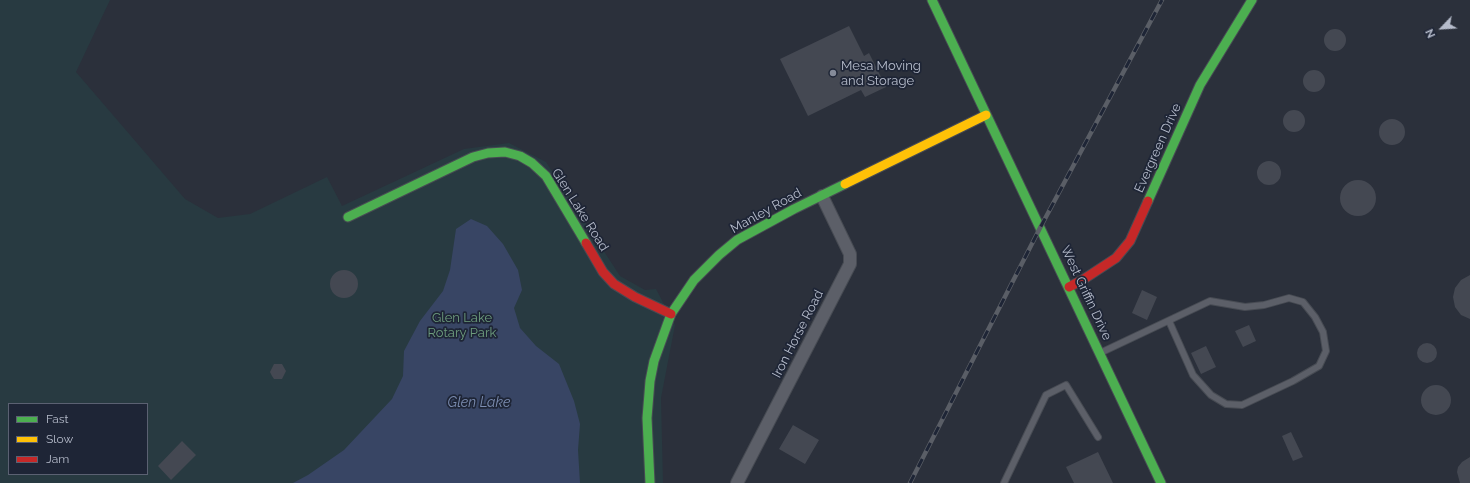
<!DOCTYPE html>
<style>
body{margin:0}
#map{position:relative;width:1470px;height:483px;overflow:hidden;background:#2b303b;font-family:Raleway,sans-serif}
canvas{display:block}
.legend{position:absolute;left:8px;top:403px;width:140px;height:72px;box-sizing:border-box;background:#1e2536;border:1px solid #5b6172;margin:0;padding:5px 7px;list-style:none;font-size:12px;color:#b6bccb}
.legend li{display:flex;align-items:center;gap:8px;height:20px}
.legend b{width:20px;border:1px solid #5b6172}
.north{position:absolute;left:1422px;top:8px;width:40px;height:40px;-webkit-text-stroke:3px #1e2536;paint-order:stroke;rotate:245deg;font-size:11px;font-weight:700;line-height:16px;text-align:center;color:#b6bccb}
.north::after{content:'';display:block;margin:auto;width:14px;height:18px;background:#b6bccb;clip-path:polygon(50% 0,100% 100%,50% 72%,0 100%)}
</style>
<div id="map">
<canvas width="1470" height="483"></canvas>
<ul class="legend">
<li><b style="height:5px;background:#4caf50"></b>Fast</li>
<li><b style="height:5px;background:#ffc107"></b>Slow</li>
<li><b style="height:5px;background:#c62828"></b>Jam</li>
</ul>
<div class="north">N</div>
</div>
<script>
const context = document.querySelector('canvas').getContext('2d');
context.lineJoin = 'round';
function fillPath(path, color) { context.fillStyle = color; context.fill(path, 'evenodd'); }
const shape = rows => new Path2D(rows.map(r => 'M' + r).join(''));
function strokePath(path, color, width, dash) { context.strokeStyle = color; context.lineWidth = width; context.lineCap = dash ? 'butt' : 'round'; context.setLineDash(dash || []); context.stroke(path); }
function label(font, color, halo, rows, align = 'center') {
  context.font = font + ' Raleway,sans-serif'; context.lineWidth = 3.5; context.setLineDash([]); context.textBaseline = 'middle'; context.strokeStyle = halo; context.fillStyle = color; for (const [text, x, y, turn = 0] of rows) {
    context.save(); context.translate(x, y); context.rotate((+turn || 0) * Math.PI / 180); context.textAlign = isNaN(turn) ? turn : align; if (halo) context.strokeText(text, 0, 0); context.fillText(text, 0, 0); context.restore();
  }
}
fillPath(shape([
 [0,0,110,0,76,72,185,199,218,218,250,214,327,177,342,206,464,149,509,143,546,162,620,276,645,290,656,289,675,325,661,398,663,483,0,483],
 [9,404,147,404,147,474,9,474]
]), '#283a41');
fillPath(shape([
 [471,219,487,226,503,244,518,270,522,290,514,308,520,328,536,346,559,364,574,401,580,424,578,450,580,483,293,483,308,475,344,450,392,399,403,376,404,351,420,321,443,291,450,270,456,229]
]), '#384564');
fillPath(shape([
 [849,26,864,56,869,53,886,87,865,97,861,90,808,116,780,59],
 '1324 40a11 11 0 1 1 22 0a11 11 0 1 1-22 0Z',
 '1303 81a11 11 0 1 1 22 0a11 11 0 1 1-22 0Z',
 '1283 121a11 11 0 1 1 22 0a11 11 0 1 1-22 0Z',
 '1379 132a13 13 0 1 1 26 0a13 13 0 1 1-26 0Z',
 '1257 173a12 12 0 1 1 24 0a12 12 0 1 1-24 0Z',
 '1340 198a18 18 0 1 1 36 0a18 18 0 1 1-36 0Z',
 '330 284a14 14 0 1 1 28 0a14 14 0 1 1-28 0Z',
 [1470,275,1470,319,1461,315,1455,307,1453,297,1455,288,1461,280],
 [1142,290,1157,297,1147,320,1132,313],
 [1249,325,1256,341,1243,347,1235,331],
 '1417 353a10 10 0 1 1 20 0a10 10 0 1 1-20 0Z',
 [1206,346,1216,367,1201,374,1191,353],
 [274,364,282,364,286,371,282,379,274,379,272,376,270,372],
 '1421 400a15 15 0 1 1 30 0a15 15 0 1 1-30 0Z',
 [793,425,819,440,805,464,779,449],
 [1291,432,1303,457,1293,461,1282,436],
 [182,441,196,455,171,480,158,466],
 [1098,452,1113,483,1074,483,1066,467],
 [1470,457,1470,483,1460,483,1457,472,1458,467,1462,462]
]), '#444852');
const lane = shape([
 [1100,353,1210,301,1245,307,1264,305,1289,298,1303,302,1315,317,1323,332,1326,351,1319,366,1293,381,1242,405,1226,404,1211,395,1193,375,1169,321],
 [1004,483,1046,395,1066,385,1098,437]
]);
const street = shape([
 [737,483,850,264,850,254,822,196]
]);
const fast = shape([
 [932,0,1161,483],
 [1148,201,1200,85,1252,0],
 [348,217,473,157,488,153,505,152,520,156,532,163,546,176,586,243],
 [650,483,647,418,650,381,654,361,671,314,694,280,719,255,737,240,794,209,845,184]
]);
const slow = shape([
 [845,184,986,115]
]);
const jam = shape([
 [586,243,603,272,614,284,635,297,671,314],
 [1069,287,1084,279,1116,258,1130,241,1148,201]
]);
strokePath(lane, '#474b53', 8);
strokePath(street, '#474b53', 14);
strokePath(fast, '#474b53', 11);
strokePath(slow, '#474b53', 11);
strokePath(jam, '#474b53', 11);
strokePath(lane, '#5c5f68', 6);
strokePath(street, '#5c5f68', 12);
strokePath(fast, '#4caf50', 9);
strokePath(slow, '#ffc107', 9);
strokePath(jam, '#c62828', 9);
const rail = shape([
 [910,483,1040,228,1162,0]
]);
strokePath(rail, '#5a5e66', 4.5);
strokePath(rail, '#1e2536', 3, [9]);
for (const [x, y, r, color] of [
 [833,73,4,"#858b99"]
]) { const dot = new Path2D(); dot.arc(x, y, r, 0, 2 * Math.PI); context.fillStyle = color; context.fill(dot); strokePath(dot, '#1e2536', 1.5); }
label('13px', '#b6bccb', '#1e2536', [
 ["Mesa Moving",841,66],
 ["and Storage",841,81]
], 'left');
label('13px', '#b6bccb', '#1e2536', [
 ["Evergreen Drive",1158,148,-66],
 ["Glen Lake Road",580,210,58],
 ["Manley Road",766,211,-29],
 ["West Griffin Drive",1086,293,65],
 ["Iron Horse Road",798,334,-63]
]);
label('13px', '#6d9c7d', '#1e2536', [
 ["Glen Lake",462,318],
 ["Rotary Park",462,333]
]);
label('italic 14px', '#7d8eb2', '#1e2536', [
 ["Glen Lake",479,403]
]);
</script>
